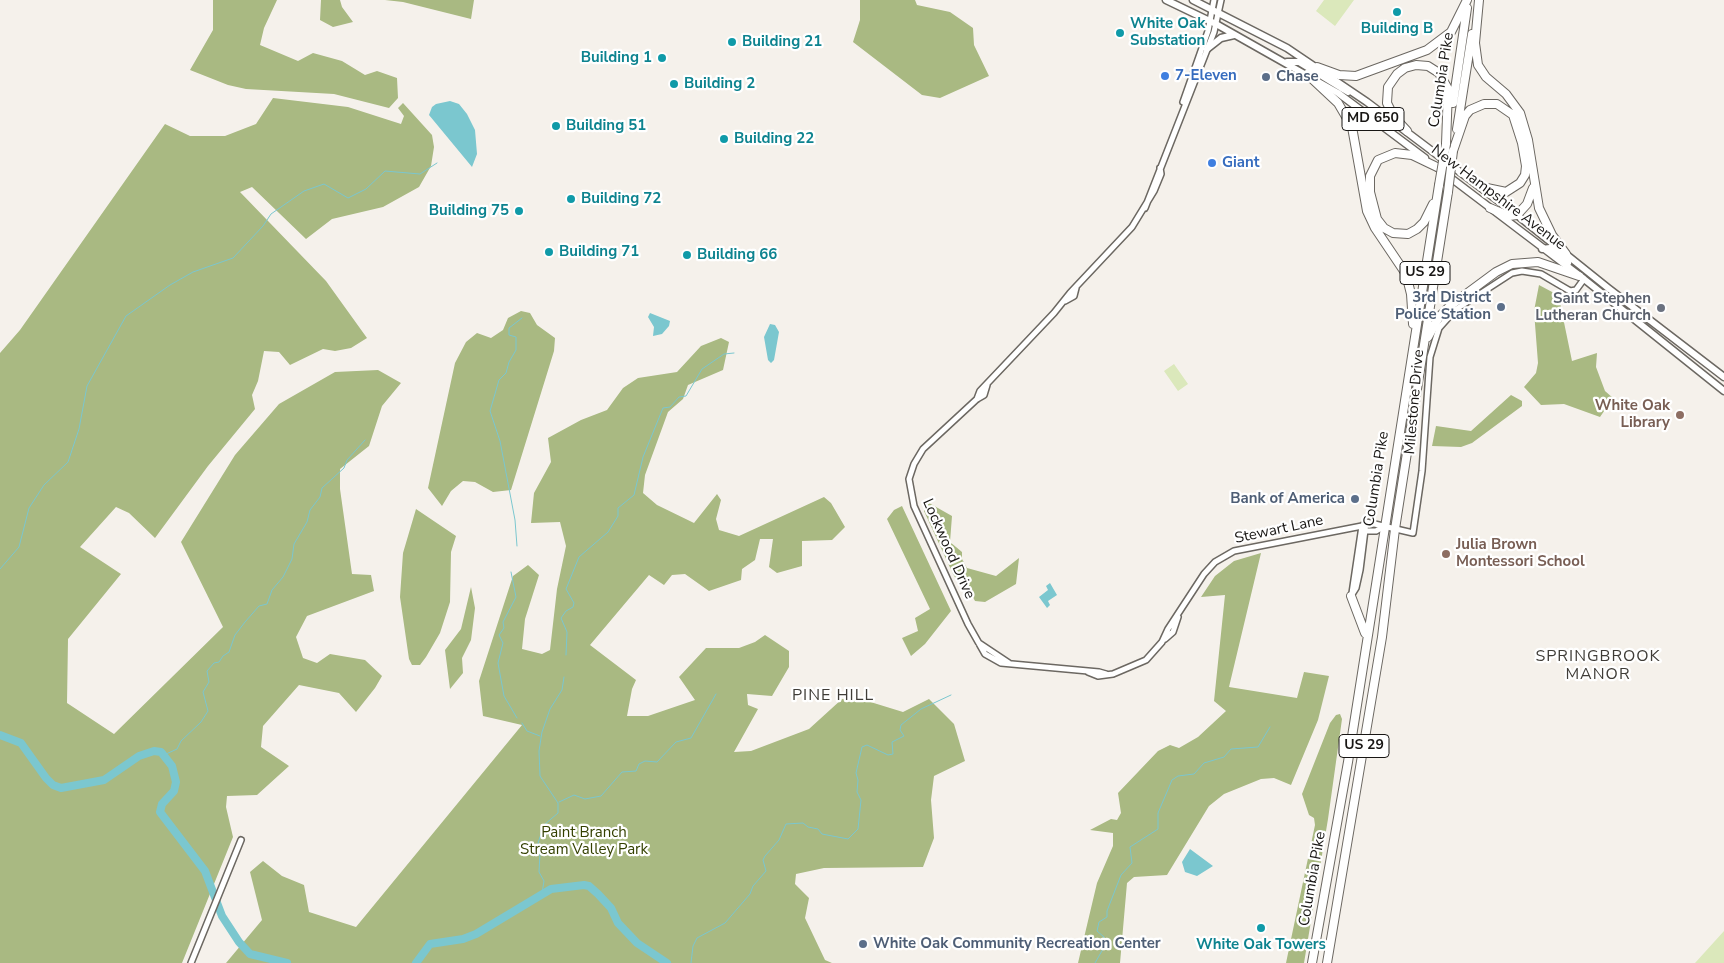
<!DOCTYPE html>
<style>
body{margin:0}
canvas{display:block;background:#f5f1eb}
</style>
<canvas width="1724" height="963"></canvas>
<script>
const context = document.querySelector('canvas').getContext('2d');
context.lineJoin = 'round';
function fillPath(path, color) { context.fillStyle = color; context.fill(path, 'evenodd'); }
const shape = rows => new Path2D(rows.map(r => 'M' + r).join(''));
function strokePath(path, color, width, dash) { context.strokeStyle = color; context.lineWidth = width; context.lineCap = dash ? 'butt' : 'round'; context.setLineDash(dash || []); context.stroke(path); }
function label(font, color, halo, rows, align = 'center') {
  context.font = font + ' "Nunito Sans",sans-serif'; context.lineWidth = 4.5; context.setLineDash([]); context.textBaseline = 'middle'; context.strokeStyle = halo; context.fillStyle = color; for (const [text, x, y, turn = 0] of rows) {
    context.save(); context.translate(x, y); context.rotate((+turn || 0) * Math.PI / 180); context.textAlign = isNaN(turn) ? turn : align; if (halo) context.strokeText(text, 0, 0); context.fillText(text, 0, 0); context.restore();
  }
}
fillPath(shape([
 [1324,0,1354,0,1335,26,1316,11],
 [1174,364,1188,384,1178,391,1164,371],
 [1724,931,1724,963,1695,963]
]), '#dbe8bb');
fillPath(shape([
 [213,0,277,0,264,28,260,45,298,61,313,53,342,61,365,75,377,71,397,78,398,98,389,108,334,94,246,89,228,85,190,70,213,30],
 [321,0,340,0,342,7,353,22,333,27,320,20],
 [385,0,474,0,471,19,403,2],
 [860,0,915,0,917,5,950,12,973,28,974,45,989,76,940,98,922,95,853,42,860,20],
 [273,98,348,107,401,124,404,116,398,108,403,103,432,135,434,147,431,166,419,187,383,207,332,219,306,239,252,187,240,192,326,281,367,338,351,348,335,351,323,349,290,365,279,352,264,351,258,381,252,395,255,409,208,466,155,538,129,513,116,507,80,547,121,574,68,639,67,703,114,734,223,627,181,542,235,455,279,404,335,372,378,370,401,383,382,406,369,446,340,469,340,489,352,574,371,575,374,591,307,616,296,637,303,658,317,663,330,654,365,660,382,676,375,688,356,712,339,693,299,685,263,726,261,747,289,766,257,795,227,796,226,807,233,837,182,963,0,963,0,353,20,330,165,124,190,136,225,136,256,124],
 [1539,285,1554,293,1560,303,1572,361,1597,353,1596,367,1605,391,1613,398,1600,417,1564,404,1541,405,1524,387,1536,373,1538,363,1534,311],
 [521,311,530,313,537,325,555,338,554,351,511,490,493,492,475,482,463,481,451,491,442,506,428,488,455,363,466,342,477,333,491,338,503,330,508,318],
 [721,338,729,342,723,370,688,385,683,399,668,412,645,475,643,493,657,505,694,523,717,494,721,500,716,519,719,530,739,536,824,497,831,503,845,527,832,540,802,541,802,566,777,573,769,567,773,539,760,539,755,560,742,569,741,580,709,591,685,574,672,575,664,585,649,575,590,645,636,680,632,689,627,716,648,716,695,700,679,677,706,648,739,648,755,642,765,635,789,651,789,667,772,696,747,694,748,705,758,709,734,752,751,751,809,729,842,699,864,700,903,712,929,699,954,724,965,761,934,776,931,800,934,838,923,867,824,868,796,874,795,884,809,898,805,918,825,960,832,963,226,963,262,920,250,872,263,861,282,876,304,885,309,912,356,927,522,725,483,716,479,681,513,576,528,565,539,575,525,619,522,649,542,654,550,650,557,589,566,546,560,522,531,523,534,493,551,462,548,438,581,420,607,410,623,388,638,378,677,372,701,346],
 [1511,395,1522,401,1522,406,1472,443,1461,447,1432,446,1436,426,1471,431],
 [929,503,952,516,950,542,962,552,962,559,967,568,996,576,1019,558,1016,584,985,602,975,601,970,591,959,584,953,574,924,511],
 [902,506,951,611,925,644,911,656,902,638,918,631,915,618,930,609,887,519,894,510],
 [416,509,456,536,451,552,450,602,440,633,426,657,420,665,412,665,409,659,400,597,403,553],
 [1261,553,1229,687,1297,698,1304,672,1329,676,1318,720,1291,785,1274,778,1261,779,1224,794,1209,806,1167,875,1134,877,1127,883,1120,963,1078,963,1097,883,1113,846,1113,833,1090,830,1111,819,1117,820,1121,813,1118,793,1158,751,1170,745,1179,748,1198,737,1226,711,1214,701,1225,595,1201,597,1215,576,1234,561],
 [471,587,475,608,471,640,462,658,463,673,450,689,445,650,461,629],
 [1340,714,1342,719,1328,819,1304,963,1286,963,1315,825,1314,818,1309,815,1302,794,1330,723,1336,715]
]), '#a9b982');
fillPath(shape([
 [450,101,459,104,467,114,475,130,477,154,472,167,429,115,432,107,436,104],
 [650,313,670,321,669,326,662,334,653,336,654,327,648,317],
 [770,324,775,325,779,332,774,360,771,363,768,360,764,337],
 [1050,583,1057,595,1048,601,1050,605,1047,608,1039,597,1048,590,1046,586],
 [1190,849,1213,866,1197,876,1185,872,1182,862]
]), '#7bc7cf');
strokePath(shape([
 [517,546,515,520,500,441,490,411,499,380,506,373,509,362,516,350,516,337,509,335,509,328,522,318],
 [0,569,19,547,29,508,44,485,68,462,79,429,87,386,126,316,170,285,193,272,233,258,263,226,271,214,304,191,324,184,348,198,366,189,385,171,420,174,437,163],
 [511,572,516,597,503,622,504,628,499,635,503,643,498,663,504,696,517,718],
 [566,655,567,632,561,618,566,611,573,607,574,603,566,589,579,557,608,532,618,516,618,508,634,495,643,457,663,408,670,407,679,397,686,396,702,369,724,354,734,353],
 [522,723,527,731,540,736],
 [164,755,177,749,181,741,201,722,208,711,203,692,209,682,207,671,214,663,219,662,223,656,229,652,235,635,245,622,259,606,267,604,272,590,283,577,292,559,294,544,307,522,310,510,320,497,322,488,344,468,347,460,365,440],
 [559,802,574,795,585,799,601,796,622,772,636,771,639,764,645,761,657,762,676,742,691,738,716,694],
 [542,893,544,881,539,872,540,853,538,843,544,825,558,813,558,803,540,776,539,751,542,732,550,709,562,690,564,677],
 [691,963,693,946,697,938,725,923,750,894,753,886,766,871,763,860,765,856,779,840,786,824,803,823,808,827,818,829,822,834,848,839,858,829,861,800,857,792,858,780,856,773,862,747,867,745,888,755,893,754,892,742,904,736,900,730,901,725,921,709,951,695],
 [1095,963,1103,949,1104,937,1097,931,1099,922,1107,917,1107,911,1121,875,1132,863,1130,847,1158,829,1158,813,1172,780,1178,776,1194,774,1204,763,1224,757,1231,749,1258,747,1270,727]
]), '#7bc7cf', 1);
strokePath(shape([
 [0,735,21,743,46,778,53,785,61,788,104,780,139,756,154,751,161,752,172,766,176,782,174,791,162,804,160,812,205,871,222,916,239,942,250,954,287,963],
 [416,963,430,944,463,939,476,934,551,889,584,885,589,886,598,894,611,908,618,923,637,943,667,963]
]), '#7bc7cf', 8);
const minor = shape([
 [1183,102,1208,31,1214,0],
 [1145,208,1214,32,1221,0],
 [1065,301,1074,296,1076,288],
 [987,385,984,395,977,399,923,449,914,464,909,479,914,506,968,624,985,654,1001,663,1099,672,1106,674],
 [977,399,980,391,1054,313,1070,293,1132,227,1154,191,1161,174,1160,168],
 [1366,531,1376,531,1383,527],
 [1352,593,1362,526],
 [1351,596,1356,588,1360,570,1366,522],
 [1165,639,1173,632,1178,617],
 [979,643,1009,663],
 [1088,672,1098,676,1113,674,1146,660,1162,642,1168,629,1204,574,1215,562,1234,551,1362,526,1366,522,1413,533,1422,471,1430,357,1439,328,1455,310,1512,273,1522,271,1541,274,1570,291,1576,290,1584,279],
 [191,963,241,840]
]);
const major = shape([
 [1166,0,1216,24,1338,93,1425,158],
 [1193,0,1287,48,1367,102,1517,215,1608,288,1724,377],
 [1207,49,1221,38,1234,35],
 [1287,62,1299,62,1348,92],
 [1439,169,1584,279,1724,391],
 [1542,249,1550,248,1568,263]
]);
const highway = shape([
 [1479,0,1475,43,1478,65,1486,77,1506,94,1520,113,1528,140,1539,208,1552,235,1566,254],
 [1317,67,1339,75,1356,76,1427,50,1451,32,1467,0],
 [1307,74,1338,103,1352,127,1367,211,1375,228,1406,274,1411,294,1413,324],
 [1453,103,1467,8],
 [1457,129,1472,34],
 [1407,131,1394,117,1387,103,1388,87,1397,74,1405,68,1416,65,1428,66,1439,73,1448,89,1446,144],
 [1453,151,1465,116,1470,110,1484,104,1497,104,1513,115,1522,143,1526,166,1525,175,1520,183,1506,192,1482,187],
 [1433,204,1424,222,1417,229,1408,234,1393,233,1384,228,1377,219,1370,192,1370,176,1378,160,1395,153,1412,155,1437,167],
 [1490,208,1509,216,1517,215,1527,204,1533,188],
 [1428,337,1439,317,1450,306,1496,272,1512,264,1538,262,1579,276],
 [1351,596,1365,633],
 [1312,963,1348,762,1439,185],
 [1327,963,1382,637,1395,529,1448,192]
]);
strokePath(minor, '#6c6862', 8);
strokePath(major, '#6c6862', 9);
strokePath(highway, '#6c6862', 10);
strokePath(minor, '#fff', 5);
strokePath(major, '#fff', 6);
strokePath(highway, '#fff', 8);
const highwayBridge = shape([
 [1439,185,1446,144],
 [1448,192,1453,151]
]);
strokePath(highwayBridge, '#6c6862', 10, []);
strokePath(highwayBridge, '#fff', 8);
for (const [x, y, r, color] of [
 [1397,12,5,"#0f9aa8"],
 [1120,33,5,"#0f9aa8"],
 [732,42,5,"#0f9aa8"],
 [662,58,5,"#0f9aa8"],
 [1165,76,5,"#3f7fe0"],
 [1266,77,5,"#5c6f8a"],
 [674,84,5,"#0f9aa8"],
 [556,126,5,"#0f9aa8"],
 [724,139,5,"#0f9aa8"],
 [1212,163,5,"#3f7fe0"],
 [571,199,5,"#0f9aa8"],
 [519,211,5,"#0f9aa8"],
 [549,252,5,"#0f9aa8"],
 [687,255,5,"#0f9aa8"],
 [1501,307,5,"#5c6f8a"],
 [1661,308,5,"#6b7280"],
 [1680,415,5,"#8d6e63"],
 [1355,499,5,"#5c6f8a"],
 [1446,554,5,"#8d6e63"],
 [1261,928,5,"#0f9aa8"],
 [863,944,5,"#5c6f8a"]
]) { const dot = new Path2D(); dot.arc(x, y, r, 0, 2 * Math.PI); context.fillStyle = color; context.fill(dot); strokePath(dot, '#fff', 2); }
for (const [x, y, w] of [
 [1373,119,62],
 [1425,273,50],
 [1364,746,50]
]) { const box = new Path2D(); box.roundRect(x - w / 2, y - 11.5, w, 23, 4); context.fillStyle = '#fff'; context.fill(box); strokePath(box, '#181614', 1); }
label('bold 14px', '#181614', null, [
 ["MD 650",1373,119],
 ["US 29",1425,273],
 ["US 29",1364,746]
]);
label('bold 15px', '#0d838f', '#fff', [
 ["White Oak",1130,24],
 ["Substation",1130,41],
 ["Building B",1397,29,"center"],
 ["Building 21",742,42],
 ["Building 1",652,58,"right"],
 ["Building 2",684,84],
 ["Building 51",566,126],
 ["Building 22",734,139],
 ["Building 72",581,199],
 ["Building 75",509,211,"right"],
 ["Building 71",559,252],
 ["Building 66",697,255],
 ["White Oak Towers",1261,945,"center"]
], 'left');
label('bold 15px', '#366cbe', '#fff', [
 ["7-Eleven",1175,76],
 ["Giant",1222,163]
], 'left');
label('bold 15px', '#4e5e75', '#fff', [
 ["Chase",1276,77],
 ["3rd District",1491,298,"right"],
 ["Police Station",1491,315,"right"],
 ["Bank of America",1345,499,"right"],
 ["White Oak Community Recreation Center",873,944]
], 'left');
label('15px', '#181614', '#fff', [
 ["Columbia Pike",1442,80,-81],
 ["New Hampshire Avenue",1498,198,37],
 ["Milestone Drive",1415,402,-85],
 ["Columbia Pike",1377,479,-81],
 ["Stewart Lane",1279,530,-12],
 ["Lockwood Drive",948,549,66],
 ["Columbia Pike",1313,879,-80]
]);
label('bold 15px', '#5b616d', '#fff', [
 ["Saint Stephen",1651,299],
 ["Lutheran Church",1651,316]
], 'right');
label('bold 15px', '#785e54', '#fff', [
 ["White Oak",1670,406],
 ["Library",1670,423],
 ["Julia Brown",1456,545,"left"],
 ["Montessori School",1456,562,"left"]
], 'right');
label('15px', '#344000', '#fff', [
 ["Paint Branch",584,833],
 ["Stream Valley Park",584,850]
]);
context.letterSpacing = '1px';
label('16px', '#3f3c37', '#fff', [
 ["SPRINGBROOK",1598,657],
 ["MANOR",1598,675],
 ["PINE HILL",833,696]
]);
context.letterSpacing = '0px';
</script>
